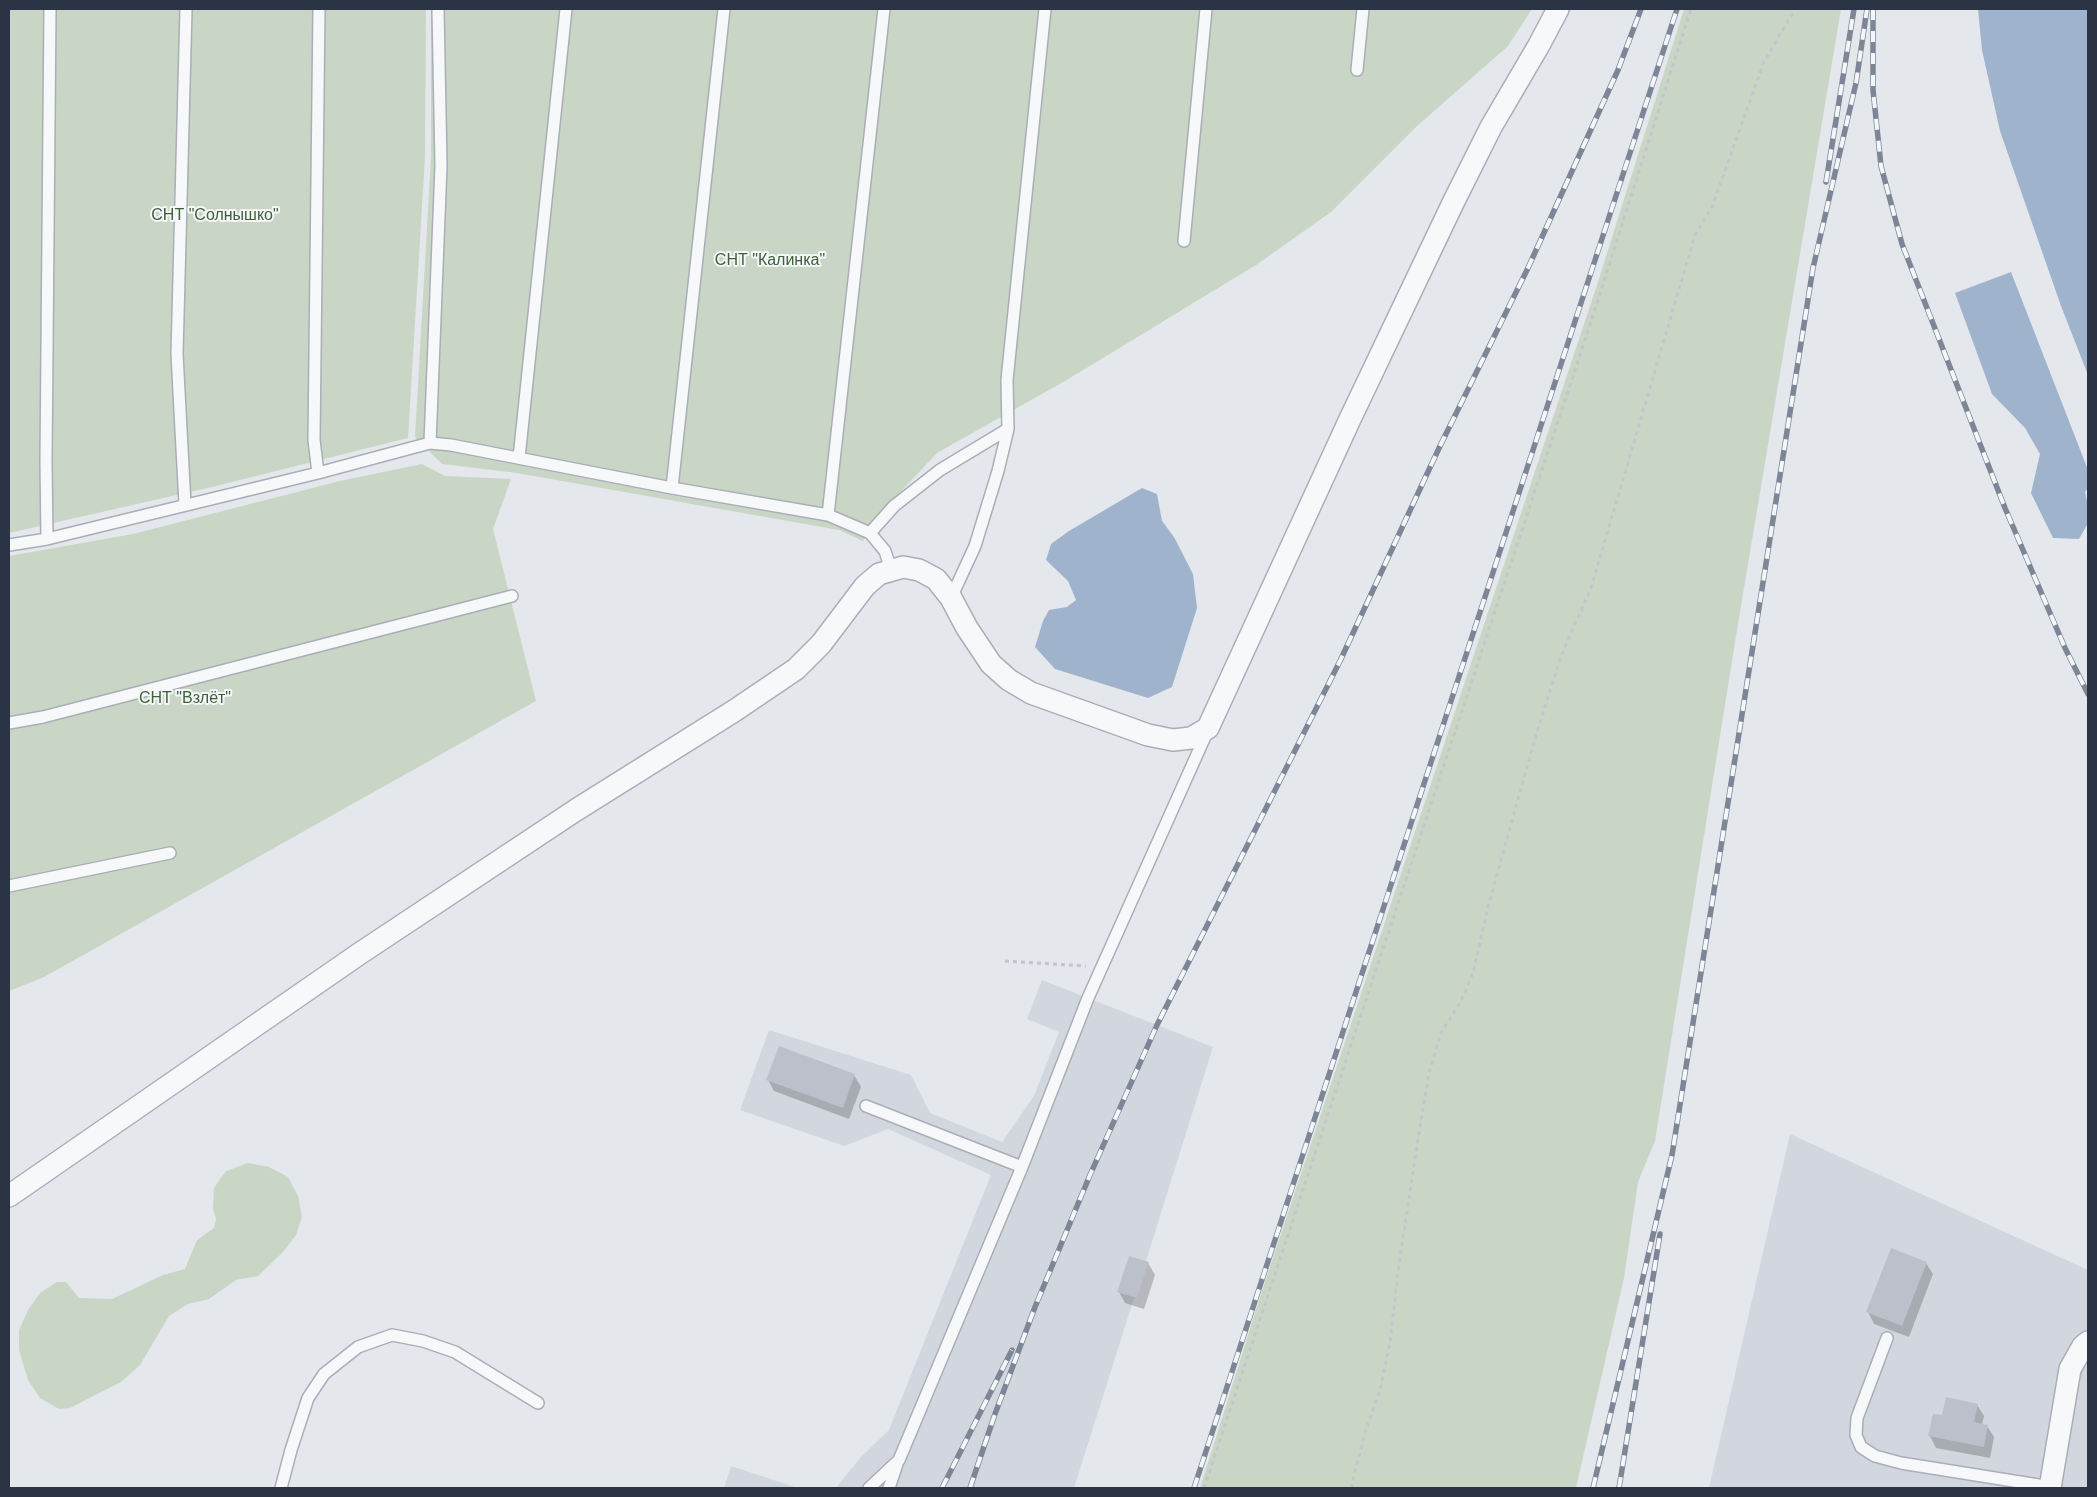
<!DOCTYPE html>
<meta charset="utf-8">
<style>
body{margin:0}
#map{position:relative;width:2097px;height:1497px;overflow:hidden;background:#e4e7ec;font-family:Arial,sans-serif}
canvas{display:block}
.frame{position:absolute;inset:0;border:10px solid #2b3445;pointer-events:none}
</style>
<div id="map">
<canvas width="2097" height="1497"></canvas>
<div class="frame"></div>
</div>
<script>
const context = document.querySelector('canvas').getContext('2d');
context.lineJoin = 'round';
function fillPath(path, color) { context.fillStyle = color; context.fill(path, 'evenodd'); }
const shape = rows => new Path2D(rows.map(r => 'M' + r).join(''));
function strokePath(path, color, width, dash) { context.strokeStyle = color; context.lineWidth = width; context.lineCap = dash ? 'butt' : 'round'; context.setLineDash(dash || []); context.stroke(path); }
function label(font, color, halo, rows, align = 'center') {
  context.font = font + ' Arial,sans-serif'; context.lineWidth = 4; context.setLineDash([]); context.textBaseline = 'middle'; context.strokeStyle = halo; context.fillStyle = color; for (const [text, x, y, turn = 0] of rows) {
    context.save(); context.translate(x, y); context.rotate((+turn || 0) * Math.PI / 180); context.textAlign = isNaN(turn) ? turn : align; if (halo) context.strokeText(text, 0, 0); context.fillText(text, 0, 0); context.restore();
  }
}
fillPath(shape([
 [1042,980,1213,1047,1146,1261,1149,1262,1137,1298,1134,1298,1074,1488,836,1488,860,1458,889,1430,991,1175,888,1129,844,1146,740,1110,769,1030,911,1075,930,1113,1002,1142,1034,1096,1059,1032,1027,1019],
 [1790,1134,2088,1270,2088,1488,1709,1488],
 [731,1466,798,1488,724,1488]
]), '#d2d6de');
fillPath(shape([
 [9,9,426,9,425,157,408,438,212,487,9,533],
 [431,9,1532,9,1508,46,1417,126,1331,212,1256,265,1065,381,937,453,879,515,863,541,839,530,517,473,442,464,415,437,431,157],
 [1684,9,1841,9,1737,630,1655,1141,1638,1182,1624,1278,1576,1488,1200,1488,1261,1294,1597,285],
 [422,464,445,476,511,479,493,529,536,701,44,977,9,991,9,556,133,534,340,481],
 [248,1163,269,1167,288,1177,298,1196,302,1217,296,1235,283,1252,258,1276,236,1280,209,1299,188,1304,169,1316,140,1365,121,1382,70,1408,59,1409,40,1398,28,1380,19,1350,19,1330,28,1310,40,1293,57,1282,66,1282,79,1298,112,1299,163,1275,185,1269,197,1240,214,1228,216,1219,213,1209,214,1188,226,1171]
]), '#c9d6c5');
fillPath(shape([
 [1978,9,2088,9,2088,375,2061,306,2000,131,1982,50],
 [2011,272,2088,470,2088,488,2085,492,2088,506,2088,523,2079,539,2053,538,2031,493,2040,454,2025,428,1992,394,1955,293],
 [1142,488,1157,494,1162,521,1174,537,1193,574,1197,608,1172,687,1148,698,1055,669,1035,647,1043,621,1049,610,1067,607,1076,600,1068,581,1046,560,1051,544,1069,531]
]), '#9fb4cc');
fillPath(shape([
 [854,1075,861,1087,849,1119,774,1091,768,1080],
 [1148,1263,1155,1275,1144,1309,1125,1303,1119,1292],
 [1926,1263,1933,1274,1909,1337,1874,1324,1868,1312],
 [1977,1405,1984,1416,1982,1425,1987,1426,1994,1437,1990,1458,1936,1448,1930,1436,1943,1417]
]), '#0003');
fillPath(shape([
 [779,1046,855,1074,843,1108,766,1080],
 [1891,1248,1927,1262,1902,1326,1866,1312],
 [1129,1256,1149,1262,1137,1298,1117,1292],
 [1946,1397,1978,1404,1974,1422,1988,1425,1984,1447,1928,1436,1933,1414,1942,1415]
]), '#bbc0ca');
const lane = shape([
 [1357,70,1363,9],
 [1184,241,1206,9],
 [430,443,441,166,438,9],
 [519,458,566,9],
 [318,473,314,440,319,9],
 [672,488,724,9],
 [185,505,177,354,186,9],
 [828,515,884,9],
 [870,533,894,506,940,470,1008,429],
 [47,539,46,461,50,9],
 [9,545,47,539,318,473,430,443,451,445,672,488,828,515,870,533,885,551,891,570],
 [951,598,975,546,998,471,1008,429,1007,380,1045,9],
 [9,723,43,717,512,596],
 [9,886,170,853],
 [866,1106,1022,1167],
 [1887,1338,1857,1418,1856,1435,1861,1447,1875,1456,1901,1463,2051,1487],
 [281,1488,291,1450,308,1398,324,1374,358,1347,392,1335,423,1341,455,1352,538,1403],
 [869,1488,899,1460,1022,1167,1088,998,1208,730],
 [889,1488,897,1464]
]);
const street = shape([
 [9,1196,359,954,576,810,734,711,796,669,821,644,865,586,879,574,903,567,919,570,936,579,951,598,967,628,991,664,1009,680,1031,693,1148,735,1173,740,1191,738,1208,728,1350,419,1453,203,1491,127,1539,45,1558,9],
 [2050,1488,2070,1369,2083,1346,2088,1342]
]);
strokePath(lane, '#a9aeb7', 14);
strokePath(street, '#a9aeb7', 24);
strokePath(shape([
 [1005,961,1086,966],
 [1204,1488,1587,334,1691,9],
 [1351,1488,1366,1429,1380,1390,1390,1343,1398,1271,1418,1139,1429,1073,1441,1033,1461,1001,1473,973,1488,907,1536,735,1561,656,1591,588,1695,235,1712,207,1764,62,1795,9]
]), '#c2c5cb', 3, [4, 4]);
strokePath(lane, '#f7f8fa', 11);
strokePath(street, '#f7f8fa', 21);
const rail = shape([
 [1873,9,1873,90,1881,166,1902,244,2005,508,2065,648,2088,694],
 [1826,182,1854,9],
 [942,1488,1012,1350],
 [970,1488,995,1414,1035,1307,1090,1175,1157,1025,1340,661,1440,446,1527,270,1618,70,1641,9],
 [1194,1488,1677,9],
 [1593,1488,1672,1155,1813,268,1856,83,1867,9],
 [1619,1488,1660,1234]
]);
strokePath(rail, '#7d8696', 5.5);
strokePath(rail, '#f4f6f9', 4, [11]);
label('16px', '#3f6138', '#f4f6f9', [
 ["СНТ \"Солнышко\"",215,216],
 ["СНТ \"Калинка\"",770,261],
 ["СНТ \"Взлёт\"",185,699]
]);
</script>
